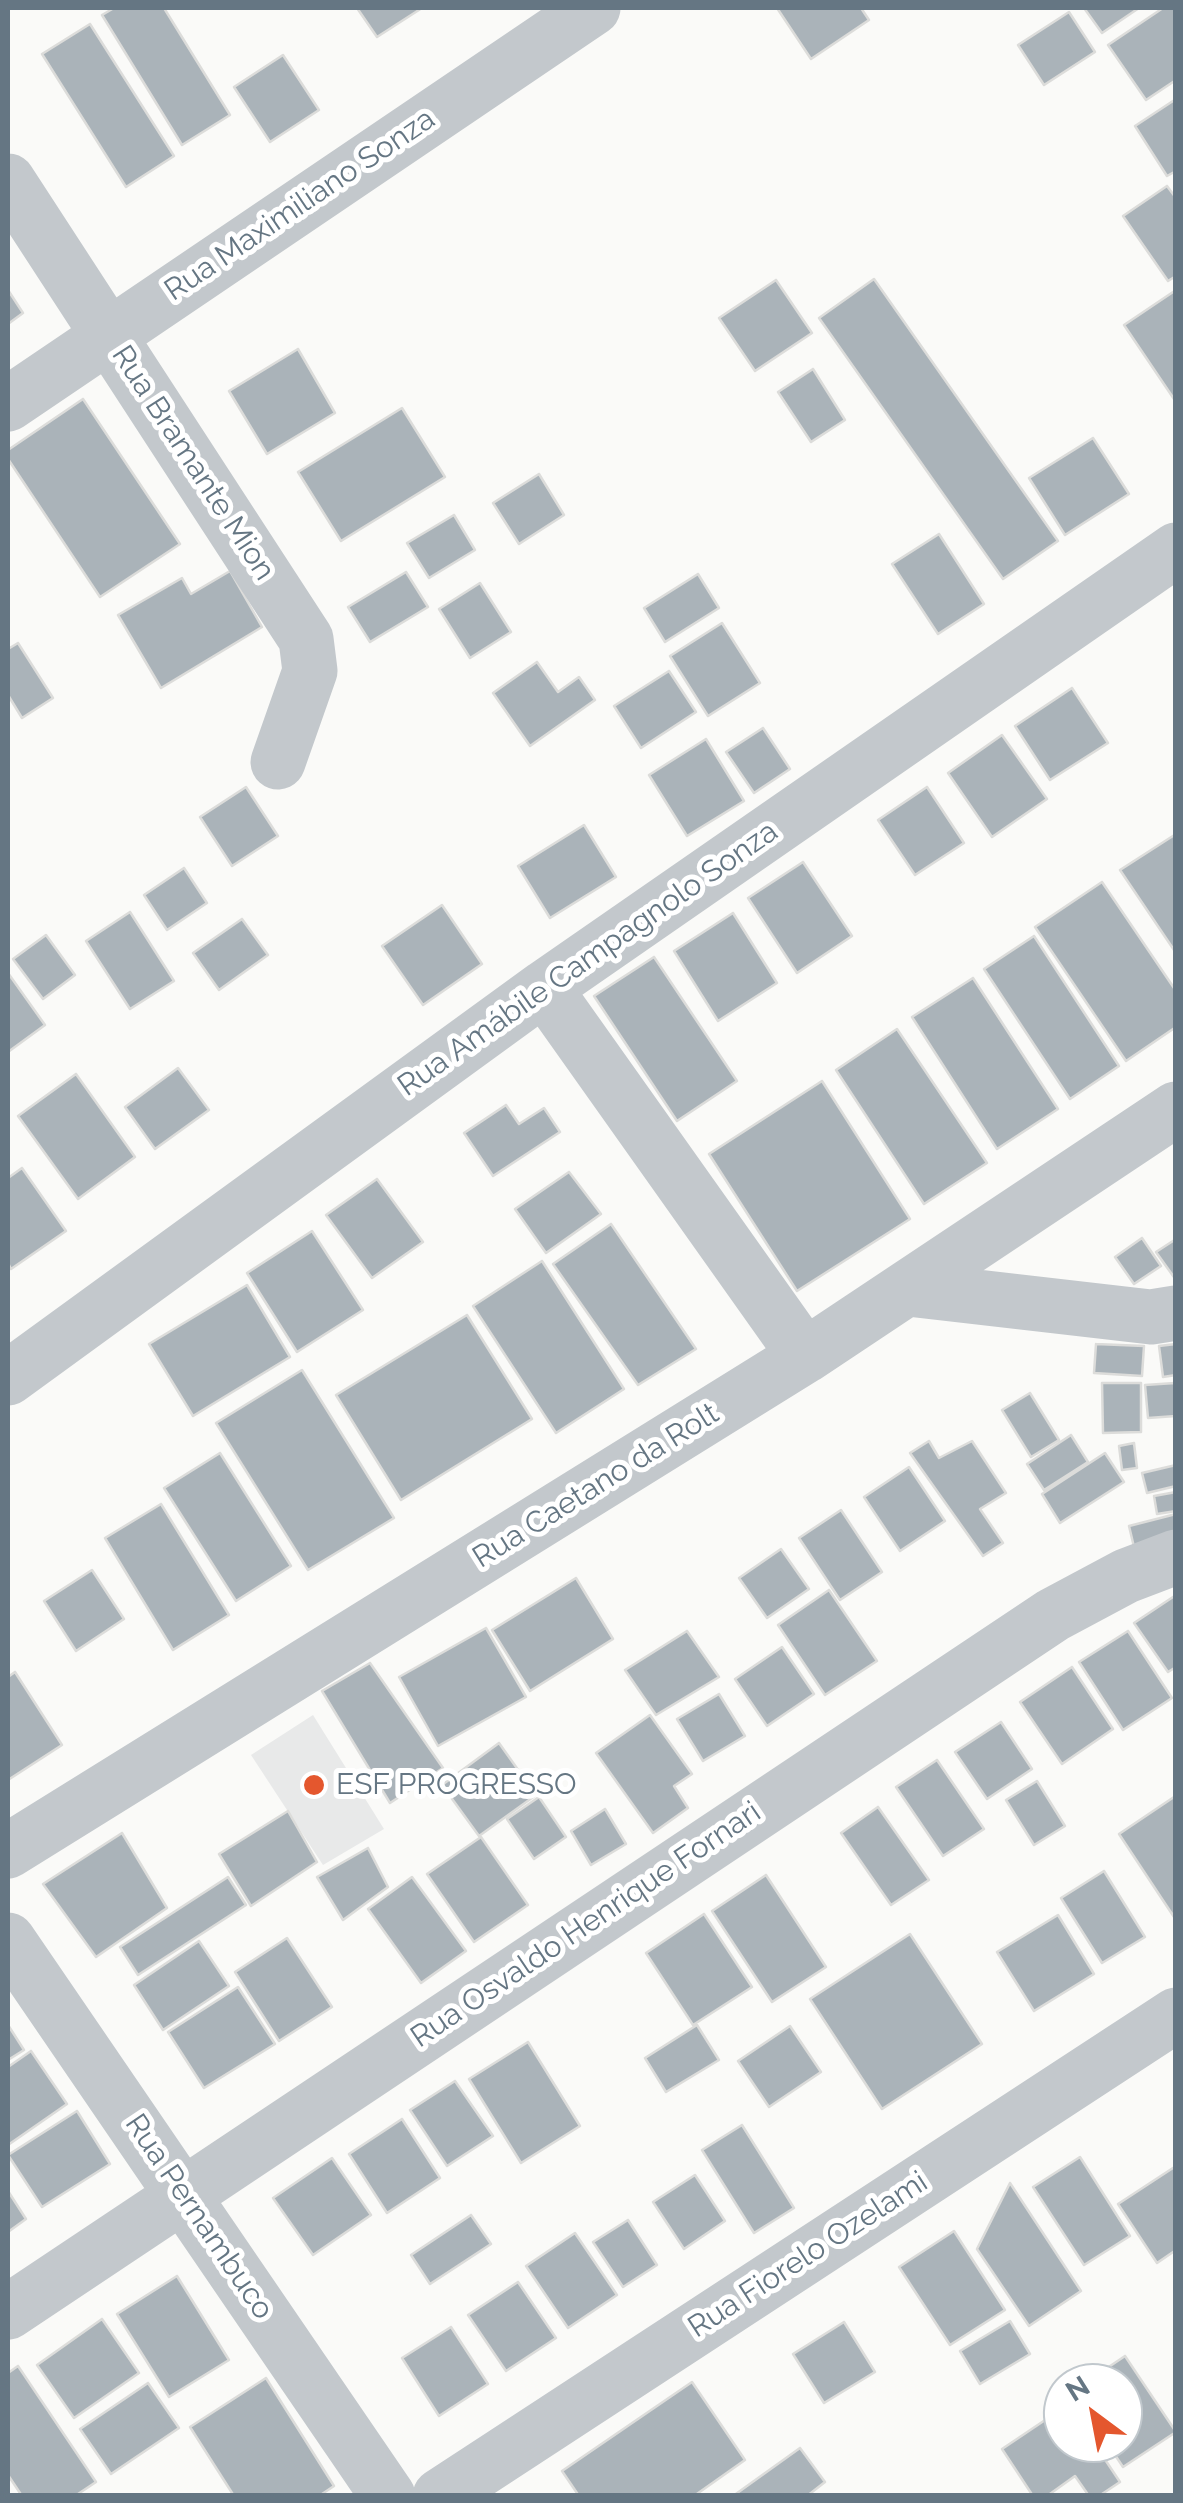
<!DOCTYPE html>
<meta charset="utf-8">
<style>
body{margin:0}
#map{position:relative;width:1183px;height:2503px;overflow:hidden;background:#fafaf8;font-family:Raleway,sans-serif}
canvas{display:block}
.frame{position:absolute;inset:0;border:10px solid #657683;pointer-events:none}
.north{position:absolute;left:1043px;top:2363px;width:100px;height:100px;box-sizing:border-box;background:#fff;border:2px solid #c1c8cd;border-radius:50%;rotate:328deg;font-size:28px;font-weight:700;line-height:40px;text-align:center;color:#657683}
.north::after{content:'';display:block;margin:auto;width:35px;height:45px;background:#e4572e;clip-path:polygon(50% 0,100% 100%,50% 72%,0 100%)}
</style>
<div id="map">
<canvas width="1183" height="2503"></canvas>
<div class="frame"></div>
<div class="north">N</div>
</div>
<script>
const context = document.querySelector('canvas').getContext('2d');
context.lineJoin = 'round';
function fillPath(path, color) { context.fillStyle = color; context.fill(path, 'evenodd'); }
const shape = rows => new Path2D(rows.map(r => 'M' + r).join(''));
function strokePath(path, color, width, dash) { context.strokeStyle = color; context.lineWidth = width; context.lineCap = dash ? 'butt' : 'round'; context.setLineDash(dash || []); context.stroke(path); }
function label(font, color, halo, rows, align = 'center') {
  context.font = font + ' Raleway,sans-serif'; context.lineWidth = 10; context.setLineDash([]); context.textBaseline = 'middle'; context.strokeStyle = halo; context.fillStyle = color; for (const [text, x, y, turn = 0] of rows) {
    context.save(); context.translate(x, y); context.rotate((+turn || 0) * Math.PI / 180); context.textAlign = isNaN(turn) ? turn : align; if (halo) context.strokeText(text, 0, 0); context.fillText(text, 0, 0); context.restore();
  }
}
fillPath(shape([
 [313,1715,384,1829,323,1865,251,1755]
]), '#e8e9e9');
const building = shape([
 [114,8,164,8,230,115,182,145,102,15,114,8],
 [357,8,422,8,377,37,357,8],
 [777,8,861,8,869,20,811,59,777,8],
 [1084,8,1139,8,1102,33,1084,8],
 [1163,8,1176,8,1176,80,1146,100,1108,45,1163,8],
 [1069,12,1095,52,1044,85,1018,45,1069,12],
 [90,24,174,156,126,187,42,54,90,24],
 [283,55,319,110,270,142,234,87,283,55],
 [1176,99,1176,171,1167,176,1135,126,1176,99],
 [1167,186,1176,198,1176,276,1168,281,1123,216,1167,186],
 [874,279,1058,541,1003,579,819,318,874,279],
 [776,280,812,333,755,371,719,318,776,280],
 [8,290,23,313,8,324,8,290],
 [1176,290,1176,402,1124,325,1176,290],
 [298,349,335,413,267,454,229,391,298,349],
 [813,369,845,420,811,442,778,392,813,369],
 [83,399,180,544,100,597,8,459,8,450,83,399],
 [402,408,445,477,341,541,298,472,402,408],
 [1093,438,1129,494,1065,535,1029,478,1093,438],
 [539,474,564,515,519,544,493,503,539,474],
 [454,515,475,550,429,578,407,543,454,515],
 [939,534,984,604,938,634,892,564,939,534],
 [230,571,262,627,161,688,118,615,182,578,191,594,230,571],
 [406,572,428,607,370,642,348,607,406,572],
 [698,574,719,608,665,642,644,608,698,574],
 [480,583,511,632,470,658,439,609,480,583],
 [722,623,760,683,708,716,670,656,722,623],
 [18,643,53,698,22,718,8,695,8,649,18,643],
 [537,662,558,692,579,677,595,700,530,746,493,693,537,662],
 [669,671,696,712,641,748,614,706,669,671],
 [1072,688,1108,743,1050,780,1015,726,1072,688],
 [763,728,790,769,754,793,726,752,763,728],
 [1002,735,1047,799,992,837,948,773,1002,735],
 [706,739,744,801,687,836,649,775,706,739],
 [246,787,278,836,232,866,200,817,246,787],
 [927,787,964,843,915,875,878,820,927,787],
 [584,825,616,877,550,918,518,866,584,825],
 [1176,834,1176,953,1120,870,1176,834],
 [803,862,852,936,797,973,748,898,803,862],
 [184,868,207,903,167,930,144,895,184,868],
 [1102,882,1176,991,1176,1027,1126,1061,1035,927,1102,882],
 [442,905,482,964,423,1005,382,946,442,905],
 [130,912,174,981,130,1009,86,941,130,912],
 [733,913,777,983,718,1021,674,951,733,913],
 [242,919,268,955,219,990,193,953,242,919],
 [46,935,75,975,43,999,13,959,46,935],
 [1034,936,1119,1066,1070,1099,984,969,1034,936],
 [654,957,737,1081,677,1121,594,996,654,957],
 [8,973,45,1025,8,1052,8,973],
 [973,978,1058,1109,997,1149,912,1017,973,978],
 [897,1029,987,1163,924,1204,836,1070,897,1029],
 [178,1068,209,1110,155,1149,125,1107,178,1068],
 [76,1074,135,1157,78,1199,18,1116,76,1074],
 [822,1081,910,1219,797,1291,709,1154,822,1081],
 [506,1105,519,1124,544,1108,560,1132,493,1176,464,1133,506,1105],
 [22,1168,66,1231,11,1269,8,1263,8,1178,22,1168],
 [569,1172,601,1214,546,1253,515,1209,569,1172],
 [377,1179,423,1242,372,1278,326,1215,377,1179],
 [611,1224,696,1349,638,1385,553,1264,611,1224],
 [312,1231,363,1310,297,1352,247,1273,312,1231],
 [1142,1238,1161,1266,1134,1284,1115,1257,1142,1238],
 [1176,1239,1176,1280,1156,1252,1176,1239],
 [542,1261,624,1389,556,1433,473,1306,542,1261],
 [247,1285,290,1357,193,1416,149,1344,247,1285],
 [467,1315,532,1419,401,1500,336,1395,467,1315],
 [1096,1344,1144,1346,1142,1376,1094,1373,1096,1344],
 [1176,1344,1176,1375,1163,1377,1159,1346,1176,1344],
 [302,1370,394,1518,308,1570,216,1423,302,1370],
 [1102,1383,1141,1383,1141,1432,1103,1433,1102,1383],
 [1175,1383,1176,1416,1148,1418,1145,1385,1175,1383],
 [1030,1393,1059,1440,1031,1457,1002,1410,1030,1393],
 [1071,1435,1088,1462,1044,1490,1027,1464,1071,1435],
 [929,1441,939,1458,972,1441,1006,1493,980,1509,1003,1543,983,1556,910,1453,929,1441],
 [1134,1443,1137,1468,1122,1470,1119,1446,1134,1443],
 [220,1453,291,1566,236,1601,164,1488,220,1453],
 [1105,1453,1124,1482,1060,1523,1042,1494,1105,1453],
 [1176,1465,1176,1486,1147,1493,1142,1473,1176,1465],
 [909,1467,945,1521,900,1551,864,1497,909,1467],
 [1176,1492,1176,1511,1157,1514,1154,1496,1176,1492],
 [161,1504,229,1615,173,1650,105,1538,161,1504],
 [841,1510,882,1572,840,1600,799,1538,841,1510],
 [1176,1514,1176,1537,1134,1547,1129,1526,1176,1514],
 [781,1549,809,1589,767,1618,739,1578,781,1549],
 [92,1570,124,1619,76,1651,44,1601,92,1570],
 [576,1578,613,1639,530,1691,492,1630,576,1578],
 [829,1590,877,1661,825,1695,778,1625,829,1590],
 [1176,1595,1176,1667,1168,1672,1134,1623,1176,1595],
 [486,1628,526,1697,438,1746,399,1677,486,1628],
 [687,1631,719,1677,656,1715,625,1670,687,1631],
 [1128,1631,1172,1698,1123,1730,1079,1662,1128,1631],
 [782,1647,814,1694,767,1726,735,1679,782,1647],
 [370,1663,443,1768,390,1803,322,1691,370,1663],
 [1072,1667,1113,1729,1062,1764,1020,1702,1072,1667],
 [15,1672,62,1745,8,1780,8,1677,15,1672],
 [719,1694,745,1736,703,1761,677,1719,719,1694],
 [650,1715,692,1774,674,1786,688,1808,653,1833,596,1753,650,1715],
 [1001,1722,1032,1769,987,1799,955,1752,1001,1722],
 [499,1743,536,1795,479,1836,442,1785,499,1743],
 [937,1760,984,1829,943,1856,896,1787,937,1760],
 [1037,1781,1065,1826,1034,1845,1006,1800,1037,1781],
 [539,1797,566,1837,534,1859,507,1819,539,1797],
 [1174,1797,1176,1799,1174,1917,1119,1834,1174,1797],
 [878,1807,929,1880,891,1905,841,1833,878,1807],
 [605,1809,626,1844,591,1865,571,1831,605,1809],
 [288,1811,317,1862,251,1906,219,1854,288,1811],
 [122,1833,167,1908,96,1957,43,1884,122,1833],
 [481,1837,528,1905,474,1942,427,1874,481,1837],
 [368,1848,388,1887,343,1920,317,1877,368,1848],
 [1104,1871,1145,1937,1102,1963,1061,1898,1104,1871],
 [766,1875,826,1967,772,2002,712,1911,766,1875],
 [228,1877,246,1905,138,1975,120,1947,228,1877],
 [412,1877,466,1951,421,1983,368,1909,412,1877],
 [704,1914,752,1987,693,2025,646,1953,704,1914],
 [1058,1915,1094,1974,1034,2011,997,1952,1058,1915],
 [910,1934,982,2044,882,2109,810,1999,910,1934],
 [287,1938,332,2007,279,2041,235,1972,287,1938],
 [199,1941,229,1986,163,2030,134,1985,199,1941],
 [238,1987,275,2044,204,2088,168,2032,238,1987],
 [8,2025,24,2050,8,2060,8,2025],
 [697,2025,719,2060,666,2092,645,2058,697,2025],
 [790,2026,821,2072,769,2107,738,2061,790,2026],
 [528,2042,580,2126,521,2163,469,2079,528,2042],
 [31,2051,67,2104,8,2145,8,2067,31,2051],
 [455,2081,493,2136,447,2166,410,2110,455,2081],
 [77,2111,110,2164,42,2207,8,2155,77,2111],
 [402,2119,440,2178,387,2213,349,2154,402,2119],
 [742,2125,794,2208,754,2233,702,2150,742,2125],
 [1080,2157,1130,2236,1084,2265,1033,2187,1080,2157],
 [332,2158,371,2215,313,2255,273,2198,332,2158],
 [1176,2166,1176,2250,1157,2263,1118,2204,1176,2166],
 [695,2175,725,2221,684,2249,653,2202,695,2175],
 [1010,2183,1081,2291,1029,2326,977,2249,1010,2183],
 [8,2191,26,2219,8,2232,8,2191],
 [471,2215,491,2244,430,2284,411,2255,471,2215],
 [628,2220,657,2265,623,2287,593,2242,628,2220],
 [954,2231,1005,2310,950,2345,899,2267,954,2231],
 [575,2233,617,2295,568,2328,526,2266,575,2233],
 [177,2276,229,2360,169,2397,117,2314,177,2276],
 [518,2282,556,2338,506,2371,468,2315,518,2282],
 [102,2319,139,2373,74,2418,37,2365,102,2319],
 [1010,2321,1030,2354,980,2384,960,2351,1010,2321],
 [844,2322,875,2372,824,2403,793,2354,844,2322],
 [451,2327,488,2384,439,2416,402,2358,451,2327],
 [1125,2356,1176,2432,1123,2467,1107,2443,1123,2443,1123,2383,1085,2383,1125,2356],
 [18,2366,96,2482,75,2496,22,2496,8,2475,8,2373,18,2366],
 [266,2378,334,2486,319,2496,234,2496,190,2427,266,2378],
 [692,2382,745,2460,694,2496,579,2496,562,2471,692,2382],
 [148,2383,179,2428,111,2474,80,2429,148,2383],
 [1063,2408,1063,2443,1094,2443,1120,2482,1099,2496,1089,2496,1075,2476,1047,2496,1033,2496,1002,2449,1063,2408],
 [800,2448,825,2482,807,2496,733,2496,800,2448]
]);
fillPath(building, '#aab3b9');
strokePath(building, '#dcdcda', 2.5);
strokePath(shape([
 [8,181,306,639,310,671,278,762],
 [8,404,593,8],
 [544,988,805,1356],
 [908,1289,1151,1317,1176,1313],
 [8,1378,544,988,1176,550],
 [8,1851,805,1356,1176,1109],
 [8,1940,388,2496],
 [8,2312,1053,1615,1126,1576,1176,1557],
 [440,2496,1176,2015]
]), '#c3c8cc', 55);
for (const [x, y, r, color] of [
 [314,1785,12,"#e4572e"]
]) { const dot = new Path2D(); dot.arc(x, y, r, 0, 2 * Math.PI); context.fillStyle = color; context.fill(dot); strokePath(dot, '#fff', 4); }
label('30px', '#657683', '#fff', [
 ["Rua Maximiliano Sonza",300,205,-34],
 ["Rua Bramante Mion",193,463,57],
 ["Rua Amábile Campagnolo Sonza",588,959,-35],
 ["Rua Caetano da Rolt",596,1486,-32],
 ["Rua Osvaldo Henrique Fornari",586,1925,-34],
 ["Rua Pernambuco",199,2217,56],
 ["Rua Fiorelo Ozelami",808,2255,-33]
]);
label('30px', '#657683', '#fff', [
 ["ESF PROGRESSO",336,1785]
], 'left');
</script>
